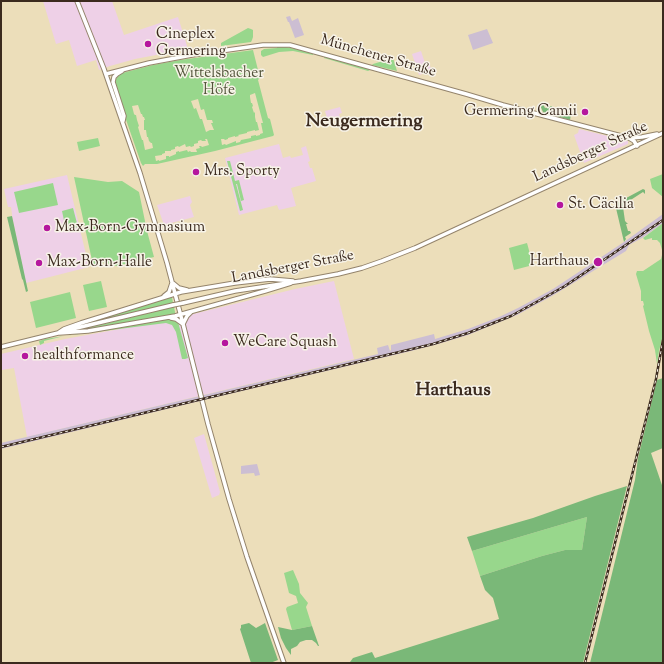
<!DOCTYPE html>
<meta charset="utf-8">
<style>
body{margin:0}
#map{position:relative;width:664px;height:664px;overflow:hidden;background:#ecdeba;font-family:"Sorts Mill Goudy",serif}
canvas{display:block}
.frame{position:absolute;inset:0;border:2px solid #3b2a1e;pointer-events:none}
</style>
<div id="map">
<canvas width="664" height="664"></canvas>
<div class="frame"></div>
</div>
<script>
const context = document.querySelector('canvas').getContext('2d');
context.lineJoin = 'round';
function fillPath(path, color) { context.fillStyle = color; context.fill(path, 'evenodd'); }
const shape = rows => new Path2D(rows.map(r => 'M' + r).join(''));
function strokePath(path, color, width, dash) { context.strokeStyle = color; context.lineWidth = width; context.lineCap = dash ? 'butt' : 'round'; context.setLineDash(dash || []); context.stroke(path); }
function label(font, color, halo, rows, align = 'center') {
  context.font = font + ' "Sorts Mill Goudy",serif'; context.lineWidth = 3; context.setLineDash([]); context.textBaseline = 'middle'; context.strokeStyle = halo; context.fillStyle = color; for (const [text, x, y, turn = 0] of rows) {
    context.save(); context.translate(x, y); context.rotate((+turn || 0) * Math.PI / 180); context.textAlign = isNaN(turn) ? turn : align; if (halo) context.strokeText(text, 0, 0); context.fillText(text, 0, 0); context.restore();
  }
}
fillPath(shape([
 [43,1,112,1,124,35,178,17,188,49,135,59,110,66,99,70,96,60,77,66,69,40,56,44],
 [421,51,425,63,429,62,431,69,426,70,426,73,419,75,412,54],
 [340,107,342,113,339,114,341,119,328,122,325,111],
 [579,129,628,141,628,144,584,163,574,135,578,133],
 [279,144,283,158,290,156,291,158,303,155,301,148,306,146,310,161,308,162,310,168,312,168,316,181,291,188,296,206,279,210,277,205,239,215,225,158],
 [67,175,89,267,26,283,12,216,12,214,11,207,8,207,4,189],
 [190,196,192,202,190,205,194,217,164,225,157,205],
 [334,281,354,359,27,437,14,368,2,370,1,354,65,339,169,320,295,289],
 [204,434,220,492,219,495,212,498,194,438]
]), '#eed0e7');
fillPath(shape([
 [290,16,292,21,298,18,304,35,295,38,289,22,288,22,286,17],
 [487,29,493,43,473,50,468,35],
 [663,214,663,223,642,238,629,245,626,251,552,296,517,315,468,335,438,344,411,351,208,399,1,449,1,443,378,354,377,348,388,345,390,351,391,350,391,345,434,334,435,339,468,329,499,317,518,308,553,289,624,242],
 [257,464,260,475,255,476,254,473,241,474,241,466]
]), '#ccbed3');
fillPath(shape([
 [248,28,251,29,253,30,253,37,252,40,251,42,221,46,221,43],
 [277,47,286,47,315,53,369,69,370,70,368,71,324,58,324,57,313,54,313,55,293,51,279,52,263,57,261,55,261,51,264,49,277,48],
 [253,50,260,78,258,80,268,118,270,119,274,135,273,136,215,151,157,164,145,164,143,166,141,163,114,85,115,80,120,74,126,72,153,65,180,60],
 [255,93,263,123,261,123,263,133,260,134,260,135,256,136,256,135,251,136,251,138,241,140,240,142,236,143,236,141,226,145,225,144,222,145,221,139,224,139,225,140,228,139,228,138,235,136,235,137,239,136,238,135,247,133,247,132,255,130,255,131,259,130,257,122,256,122,255,117,255,112,254,113,252,107,253,106,252,103,251,103,250,97,250,95],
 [198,99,201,110,204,109,207,120,212,120,213,123,211,123,214,130,210,130,206,132,202,119,200,119,196,108,194,109,191,101],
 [138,105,141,114,142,114,143,117,144,117,145,120,144,120,144,130,146,130,147,137,148,137,149,141,151,143,152,143,153,148,145,150,143,140,142,140,140,134,138,127,139,126,137,120,136,115,135,115,134,114,132,106],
 [205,139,207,139,209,145,202,147,201,146,199,146,200,148,196,149,197,152,191,152,190,151,188,152,187,150,179,152,179,151,176,152,176,154,169,157,169,156,166,156,166,159,159,161,159,160,156,161,155,156,162,155,162,154,165,153,165,151,171,151,171,150,175,149,175,147,178,146,179,147,185,144,186,147,190,146,191,147,194,146,194,144,198,143,198,141,201,140,202,141,206,141],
 [393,58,397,71,372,65,373,64],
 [98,138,100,146,79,151,77,142],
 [227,161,230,161,235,181,239,180,244,200,241,201,237,184,236,184,243,210,240,211],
 [663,174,663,197,652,188,650,179],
 [74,177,108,182,122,181,139,192,147,231,154,257,117,266,111,265,105,262,93,265],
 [53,183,58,205,19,213,14,192],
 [73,208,78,227,66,230,62,211],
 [663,223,663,335,659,351,657,364,655,350,649,331,643,306,644,305,643,301,641,301,641,291,636,274,637,271,643,271,661,259,662,255,662,250,660,243,657,240,652,240,652,238,645,240,643,238],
 [527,243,533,265,514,270,509,248],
 [101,281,107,307,89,311,83,285],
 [70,292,76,318,36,328,30,302],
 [169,297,172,297,173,303,82,325],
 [174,307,175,312,175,314,90,329,83,329],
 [167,319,174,319,178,322,188,358,185,359,182,359,176,332,172,325,166,323,64,336,44,341,44,343,40,345,39,341,45,339,103,330],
 [587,517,582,550,565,550,542,556,480,576,472,551],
 [293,570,299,584,300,593,308,603,306,607,312,626,292,630,286,609,287,607,298,603,296,596,289,593,284,573]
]), '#98d78c');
fillPath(shape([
 [543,104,545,108,552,106,553,110,561,114,567,113,568,112,571,114,570,120,543,112,540,105],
 [643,189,645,190,645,194,643,192,626,203,623,207,625,221,628,224,626,224,628,231,630,231,631,233,625,237,626,239,624,242,615,204],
 [12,216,28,291,26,292,23,280,22,279,7,217],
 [663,378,663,448,651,453,663,488,663,663,590,663,635,480,638,458,657,380],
 [627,486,583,663,345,663,350,662,353,658,372,652,375,658,499,619,493,598,485,590,480,576,542,556,565,550,582,550,587,517,472,551,467,537,533,518,595,496],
 [249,623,256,628,265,623,278,660,270,663,251,663,240,629,241,628,241,625],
 [312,626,319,646,318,646,316,643,312,640,306,640,300,642,297,646,291,649,291,655,286,648,281,638,278,627,292,630]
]), '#7ab878');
const secondary = shape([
 [77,1,104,69,140,173,167,263,183,324,208,424,229,499,247,557,284,663],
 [122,71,117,74,114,77,113,82,124,116,123,121],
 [106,74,149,63,192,55,263,45,290,45,466,94,503,105,629,138,634,141,637,146],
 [630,138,642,137,657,134],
 [173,283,179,288,187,290],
 [164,296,169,292,172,283],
 [183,303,235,291,301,281,338,274,362,268,382,261,415,248,663,133],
 [171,318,176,319,183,324],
 [183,324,187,316,191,312],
 [64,331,173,305],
 [58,333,64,329,81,323,181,292,235,283,270,279,293,281],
 [59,333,88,331,175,316,265,291,291,283],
 [1,347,58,333]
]);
strokePath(secondary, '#94846c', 5.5);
strokePath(secondary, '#fff', 3.5);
const rail = shape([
 [1,447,433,344,468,333,511,316,542,299,565,286,663,220],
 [585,663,656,379,663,340]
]);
strokePath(rail, '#3b2a1e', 2.5);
strokePath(rail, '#f7f3e8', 1, [3]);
const secondaryBridge = shape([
 [173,305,183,303]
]);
strokePath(secondaryBridge, '#94846c', 5.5, []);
strokePath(secondaryBridge, '#fff', 3.5);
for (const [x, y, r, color] of [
 [148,44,4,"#b5179e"],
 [585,112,4,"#b5179e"],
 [196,172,4,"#b5179e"],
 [560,205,4,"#b5179e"],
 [47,228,4,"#b5179e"],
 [598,262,5,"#b5179e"],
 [39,263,4,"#b5179e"],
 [225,343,4,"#b5179e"],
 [25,356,4,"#b5179e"]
]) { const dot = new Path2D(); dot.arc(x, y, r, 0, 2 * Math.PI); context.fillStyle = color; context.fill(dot); strokePath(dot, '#f7f3e8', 1.5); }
label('15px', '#3b2a1e', '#f7f3e8', [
 ["Cineplex",156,35],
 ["Germering",156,52],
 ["Germering Camii",577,112,"right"],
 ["Mrs. Sporty",204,172],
 ["St. Cäcilia",568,205],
 ["Max-Born-Gymnasium",55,228],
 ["Harthaus",589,262,"right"],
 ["Max-Born-Halle",47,263],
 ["WeCare Squash",233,343],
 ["healthformance",33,356]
], 'left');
label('15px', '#3b2a1e', '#f7f3e8', [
 ["Münchener Straße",378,57,16],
 ["Landsberger Straße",591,153,-25],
 ["Landsberger Straße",293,268,-11]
]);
label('15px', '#52553a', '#f7f3e8', [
 ["Wittelsbacher",219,74],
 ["Höfe",219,91]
]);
label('bold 19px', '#3b2a1e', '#f7f3e8', [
 ["Neugermering",364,123],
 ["Harthaus",453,392]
]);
</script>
